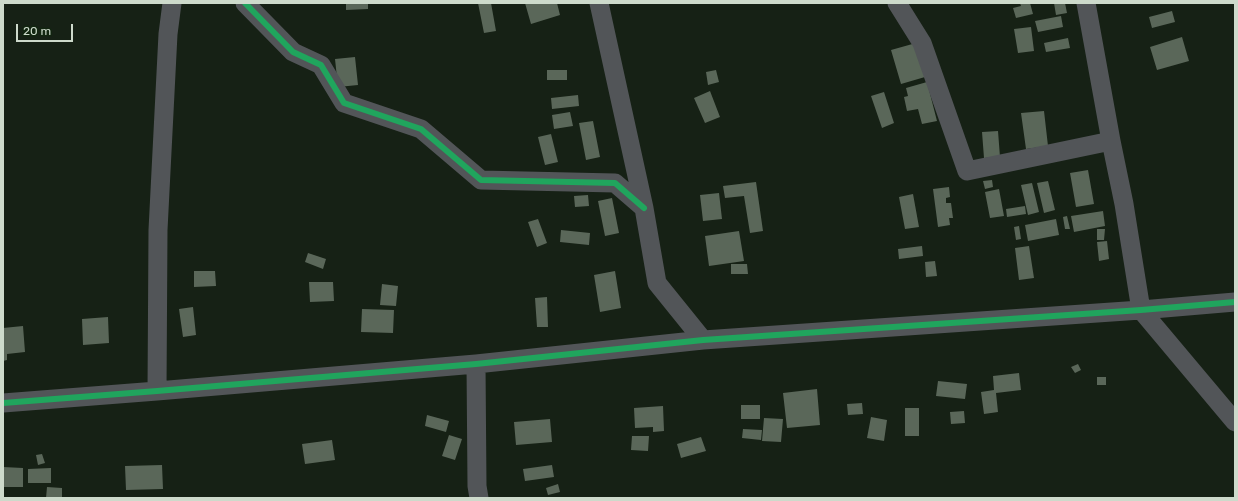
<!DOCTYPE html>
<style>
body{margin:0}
#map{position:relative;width:1238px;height:501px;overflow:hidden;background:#162115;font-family:Rubik,sans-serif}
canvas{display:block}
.frame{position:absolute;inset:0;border:4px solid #cddacb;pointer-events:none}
.scale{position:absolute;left:16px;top:24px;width:57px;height:18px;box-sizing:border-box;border:2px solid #cddacb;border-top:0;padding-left:5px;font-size:12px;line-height:14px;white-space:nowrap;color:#cddacb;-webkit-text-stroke:3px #122610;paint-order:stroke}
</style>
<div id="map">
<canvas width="1238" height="501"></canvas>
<div class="frame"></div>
<div class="scale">20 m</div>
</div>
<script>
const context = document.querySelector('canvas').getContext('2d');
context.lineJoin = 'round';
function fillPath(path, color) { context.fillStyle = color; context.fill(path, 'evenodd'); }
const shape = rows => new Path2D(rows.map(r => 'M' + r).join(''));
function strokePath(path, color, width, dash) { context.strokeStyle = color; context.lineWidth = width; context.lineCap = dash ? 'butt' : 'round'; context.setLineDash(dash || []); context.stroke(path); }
fillPath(shape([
 [346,3,368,3,368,9,346,10],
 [478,3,491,3,496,31,484,33],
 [525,3,557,3,560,15,531,24],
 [1020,3,1030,3,1033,14,1016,18,1013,8,1021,6],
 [1054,3,1065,3,1067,13,1056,15],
 [1172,11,1175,22,1152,28,1149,17],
 [1061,16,1063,27,1038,32,1035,21],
 [1031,27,1034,51,1018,53,1014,29],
 [1182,37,1189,61,1157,70,1150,47],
 [1068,38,1070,48,1046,52,1044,43],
 [916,43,925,77,901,84,891,50],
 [355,57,358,85,338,87,335,59],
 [547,70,567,70,567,80,547,80],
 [716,70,719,82,708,85,706,72],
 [927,82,937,121,922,124,918,109,907,111,904,97,908,96,906,88],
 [710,91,720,117,705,123,694,98],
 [884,92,894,123,882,128,871,96],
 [578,95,579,106,552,109,551,98],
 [1044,111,1048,146,1026,149,1021,113],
 [570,112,573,126,554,129,552,115],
 [593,121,600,157,586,160,579,123],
 [998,131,1000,157,984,158,982,132],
 [551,134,558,162,545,165,538,137],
 [1088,170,1094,204,1076,207,1070,173],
 [992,180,993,187,985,189,983,181],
 [1048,181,1055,210,1044,213,1037,183],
 [756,182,763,231,750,233,744,196,725,198,723,186],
 [1032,183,1039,212,1028,215,1021,185],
 [949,187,950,197,946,198,946,203,951,203,953,218,949,218,950,225,938,227,933,189],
 [999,189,1004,216,990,218,985,192],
 [719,193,722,219,703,221,700,195],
 [913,194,919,227,905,229,899,197],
 [588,195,589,206,575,207,574,196],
 [612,198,619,233,605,236,598,201],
 [1025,206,1026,214,1007,217,1006,209],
 [1103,211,1105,226,1074,232,1071,216],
 [1067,216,1070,229,1065,229,1063,217],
 [538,219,547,243,537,247,528,222],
 [1056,219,1059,235,1028,241,1025,225],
 [1019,226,1021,239,1016,240,1014,227],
 [1097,229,1105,229,1104,240,1097,240],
 [561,230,590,233,589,245,560,242],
 [739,231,744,261,709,266,705,236],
 [1107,241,1109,259,1099,261,1097,242],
 [922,246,923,256,899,259,898,249],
 [1029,246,1034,278,1019,280,1015,248],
 [308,253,326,259,323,269,305,262],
 [935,261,937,276,926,277,925,262],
 [731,264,747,264,748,274,731,274],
 [194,271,215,271,216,286,194,287],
 [615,271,621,308,600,312,594,275],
 [309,282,333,282,334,301,310,302],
 [382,284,398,286,396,306,380,305],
 [547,297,548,327,537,327,535,298],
 [193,307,196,335,183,337,179,309],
 [362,309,394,310,393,333,361,332],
 [108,317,109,343,83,345,82,319],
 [23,326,25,352,7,354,7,360,3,361,3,328],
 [1078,364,1081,370,1075,373,1071,367],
 [1019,373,1021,390,996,393,998,412,984,414,981,392,994,390,993,376],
 [1097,377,1106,377,1106,385,1097,385],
 [938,381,967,384,965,399,936,396],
 [817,389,820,425,787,428,783,393],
 [862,403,863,414,848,415,847,404],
 [741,405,760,405,760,419,741,419],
 [663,406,664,431,653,432,653,427,635,428,634,408],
 [905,408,919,408,919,436,905,436],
 [964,411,965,423,951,424,950,412],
 [427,415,449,421,446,432,425,426],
 [871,417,887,420,884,441,867,438],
 [764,418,783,419,781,442,762,441],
 [550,419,552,442,516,445,514,422],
 [743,429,762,430,761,440,742,438],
 [449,435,462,439,455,460,442,456],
 [632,436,649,436,648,451,631,450],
 [701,437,706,451,681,458,677,444],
 [332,440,335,460,305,464,302,444],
 [42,454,45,463,38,465,36,455],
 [162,465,163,489,126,490,125,466],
 [552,465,554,477,525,481,523,469],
 [3,467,23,468,23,487,3,487],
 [51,468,51,483,28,483,28,469],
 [558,484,560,492,548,495,546,488],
 [47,487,62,488,62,498,46,498]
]), '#5a6759');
strokePath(shape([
 [245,3,293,52,321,65,344,103,421,129,481,180,615,183,644,208],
 [599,3,644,208,657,283,703,340],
 [897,3,922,43,967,171,1111,141],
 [1086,3,1111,141,1124,204,1141,310,1235,422],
 [476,364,477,486,479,498],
 [157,391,158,230,168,34,172,3],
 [3,403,157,391,476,364,703,340,1141,310,1235,302]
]), '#525558', 19);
strokePath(shape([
 [245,3,293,52,321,65,344,103,421,129,481,180,615,183,644,208],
 [3,403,157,391,476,364,703,340,1141,310,1235,302]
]), '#20a55d', 6);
</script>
